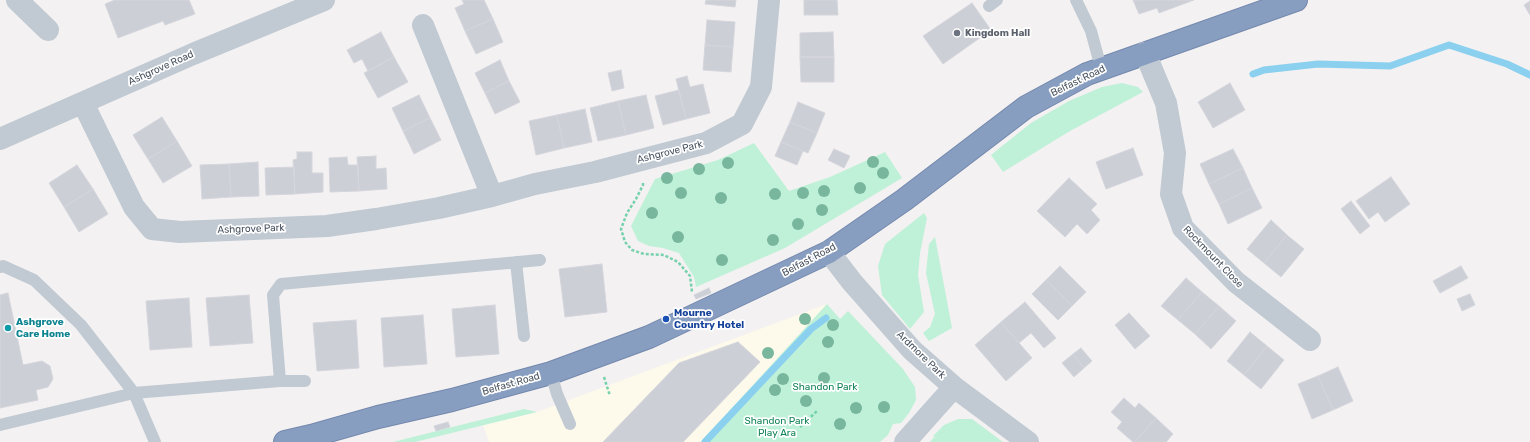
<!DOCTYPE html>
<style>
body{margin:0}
canvas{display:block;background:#f3f1f1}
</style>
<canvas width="1530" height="442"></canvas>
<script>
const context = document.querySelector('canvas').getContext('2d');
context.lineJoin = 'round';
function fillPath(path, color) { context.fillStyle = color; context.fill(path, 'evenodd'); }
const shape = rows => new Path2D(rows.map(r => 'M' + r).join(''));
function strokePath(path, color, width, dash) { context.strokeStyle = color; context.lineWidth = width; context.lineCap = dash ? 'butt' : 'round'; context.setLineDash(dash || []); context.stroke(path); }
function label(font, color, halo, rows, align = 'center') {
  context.font = font + ' Rubik,sans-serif'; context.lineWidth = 3.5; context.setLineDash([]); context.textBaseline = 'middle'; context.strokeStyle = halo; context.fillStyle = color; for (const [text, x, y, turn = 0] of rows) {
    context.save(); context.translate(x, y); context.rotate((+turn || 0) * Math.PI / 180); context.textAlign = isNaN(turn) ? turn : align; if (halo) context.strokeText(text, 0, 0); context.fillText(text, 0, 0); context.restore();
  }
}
fillPath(shape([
 [827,304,701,442,489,442,483,425,537,412]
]), '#fdfaeb');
fillPath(shape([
 [1122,83,1138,87,1143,92,1070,131,1003,172,991,155,1031,123,1069,101,1102,87],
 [754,143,789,191,830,177,885,152,902,178,785,248,696,287,694,277,679,253,663,248,649,246,638,241,631,226,655,179,718,160],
 [924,213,927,218,920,253,918,275,924,312,910,329,882,295,878,266,885,244],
 [935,237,952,328,929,341,923,333,930,327,935,314,926,273,929,244],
 [827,304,840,319,848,311,903,369,915,387,916,400,909,413,901,423,893,424,888,435,880,442,701,442],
 [524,409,537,412,415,442,393,442],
 [958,419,972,419,1003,442,930,442,934,437,937,438,933,436,944,425]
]), '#bff1d8');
strokePath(shape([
 [1253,74,1264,70,1318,64,1390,66,1449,45,1507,64,1530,75],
 [705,442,811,329,826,318]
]), '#8bd0ef', 7);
const building = shape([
 [115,0,189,0,195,14,165,25,163,21,118,38,105,4,115,0],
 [462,0,484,0,493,19,465,31,455,8,464,4,462,0],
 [706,0,736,0,735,7,705,4,706,0],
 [804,0,837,0,838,15,804,15,804,0],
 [1133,0,1194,0,1159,13,1157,8,1139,14,1133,0],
 [1530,1,1530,15,1524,5,1530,1],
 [972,3,991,30,943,64,923,36,972,3],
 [493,19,503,42,476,54,465,31,493,19],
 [707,20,735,22,733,47,705,45,707,20],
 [381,32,394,57,368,71,362,59,354,63,347,50,381,32],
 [833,32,834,57,800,57,800,33,833,32],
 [705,45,733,47,731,72,703,70,705,45],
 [394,57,408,82,378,98,364,73,394,57],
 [800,57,834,57,834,82,801,82,800,57],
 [500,60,509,81,485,93,475,73,500,60],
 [621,70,624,88,612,91,608,73,621,70],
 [687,76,690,87,703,84,710,113,686,119,676,79,687,76],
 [509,81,520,102,495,114,485,93,509,81],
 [1230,83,1245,110,1213,128,1198,102,1230,83],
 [679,90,686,119,663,125,655,96,679,90],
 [419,95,430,118,403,131,392,108,419,95],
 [646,95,654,128,626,135,618,101,646,95],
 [618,101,626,135,598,141,590,108,618,101],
 [798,102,825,113,817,133,790,122,798,102],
 [585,109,592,142,564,148,557,115,585,109],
 [557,115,564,148,536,155,529,121,557,115],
 [162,117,177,141,148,159,133,135,162,117],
 [430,118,441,140,414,154,403,131,430,118],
 [790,122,817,133,808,153,781,142,790,122],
 [177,141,192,166,163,183,148,159,177,141],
 [781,142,803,151,797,165,775,156,781,142],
 [1133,148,1143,175,1106,189,1096,162,1133,148],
 [834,149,850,156,844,168,828,160,834,149],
 [1233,149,1243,168,1209,184,1200,164,1233,149],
 [297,152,312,152,312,173,323,173,323,192,295,194,293,160,297,159,297,152],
 [376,156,376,169,386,168,387,189,359,191,357,157,376,156],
 [347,157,348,165,358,165,359,191,330,192,329,158,347,157],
 [258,162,259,196,231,197,229,164,258,162],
 [229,164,231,197,202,199,200,165,229,164],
 [77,165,93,189,64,207,49,183,77,165],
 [294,167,295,194,266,195,265,168,294,167],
 [1243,168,1252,188,1219,204,1209,184,1243,168],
 [1391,177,1410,204,1385,222,1378,212,1369,219,1356,201,1391,177],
 [1069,178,1097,204,1091,210,1100,220,1087,234,1077,224,1065,237,1037,211,1069,178],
 [1252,188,1262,208,1228,224,1219,204,1252,188],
 [93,189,108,214,79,232,64,207,93,189],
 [1351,201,1370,226,1360,234,1341,209,1351,201],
 [1271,220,1287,235,1264,263,1247,249,1271,220],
 [1287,235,1304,249,1281,277,1264,263,1287,235],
 [602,264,607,312,565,317,559,269,602,264],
 [1060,266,1086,292,1072,306,1046,280,1060,266],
 [1461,266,1468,278,1440,293,1433,281,1461,266],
 [1186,278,1202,292,1178,320,1161,306,1186,278],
 [1046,280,1072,306,1058,320,1032,294,1046,280],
 [709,288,711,293,696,299,694,295,709,288],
 [1202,292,1219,306,1195,334,1178,320,1202,292],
 [8,293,23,365,42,361,50,366,53,379,48,387,36,390,38,400,0,408,0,295,8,293],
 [1470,294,1475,305,1462,311,1457,299,1470,294],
 [249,295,253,343,210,346,206,298,249,295],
 [189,298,192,347,150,350,146,301,189,298],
 [1025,302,1056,338,1044,348,1031,333,1019,343,1001,322,1025,302],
 [495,305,499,354,456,357,452,309,495,305],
 [1219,306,1236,321,1211,349,1195,334,1219,306],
 [1129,313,1150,336,1135,349,1115,325,1129,313],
 [423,315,427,364,384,367,381,318,423,315],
 [356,320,359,368,317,371,313,323,356,320],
 [1001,322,1032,358,1006,381,975,345,1001,322],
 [1250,332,1267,346,1244,375,1227,361,1250,332],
 [738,342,760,362,683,442,603,442,679,363,738,342],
 [1267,346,1284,360,1261,389,1244,375,1267,346],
 [1081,348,1092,361,1084,368,1073,354,1081,348],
 [1073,354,1084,368,1074,377,1062,363,1073,354],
 [1338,367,1353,401,1333,410,1318,376,1338,367],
 [1318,376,1333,410,1312,419,1298,384,1318,376],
 [1124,398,1135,408,1139,403,1156,418,1135,442,1133,442,1117,428,1122,422,1111,412,1124,398],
 [1156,418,1173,434,1166,442,1135,442,1156,418],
 [448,422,450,427,436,431,434,426,448,422]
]);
fillPath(building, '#cdcfd6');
strokePath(building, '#d5d6dd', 1);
const highway = shape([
 [285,442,311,436,378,417,452,400,551,373,649,337,829,252,904,200,1026,107,1087,74,1296,0]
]);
strokePath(highway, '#7388ad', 24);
strokePath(shape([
 [643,183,643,185,636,199,627,213,621,229,625,242,632,250,644,254,664,255,678,262,690,276,692,292],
 [604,377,610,396],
 [800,427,817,411]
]), '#76d1ad', 2.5, [3, 2]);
strokePath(shape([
 [1076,0,1091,31,1101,68],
 [989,6,997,0],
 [516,262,524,336],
 [0,267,3,266,34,280,81,325,134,393,155,442],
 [551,373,557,394,570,424],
 [280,381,273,295,281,284,540,260],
 [0,425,134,393,280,381,305,381]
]), '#c1cad3', 12);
strokePath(shape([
 [17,0,48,30],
 [423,25,492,196],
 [1145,53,1166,103,1175,153,1171,194,1183,228,1236,282,1310,340],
 [83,103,134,207,152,229,180,232,327,226,376,219,439,208,492,196,535,184,595,172,706,143,742,124,761,87,769,0],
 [0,139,193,54,324,0],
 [829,252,852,282,912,350,954,387,1028,442],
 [905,442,954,387]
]), '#c1cad3', 22);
strokePath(highway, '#889ec1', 22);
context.fillStyle = '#78b69d';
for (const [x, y] of [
 [873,162],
 [728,163],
 [699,169],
 [883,173],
 [667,178],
 [860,188],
 [824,191],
 [681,193],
 [803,193],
 [775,194],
 [721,198],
 [822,210],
 [652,213],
 [798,224],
 [678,237],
 [773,240],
 [722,260],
 [805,319],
 [833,325],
 [828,342],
 [768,353],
 [824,378],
 [783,379],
 [775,390],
 [806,401],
 [884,407],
 [856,408],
 [840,424]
]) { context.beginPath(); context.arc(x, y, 6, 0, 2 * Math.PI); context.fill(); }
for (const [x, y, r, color] of [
 [957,33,4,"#6b7280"],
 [666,319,4,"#1a4fb4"],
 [8,328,4,"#0f9aa8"]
]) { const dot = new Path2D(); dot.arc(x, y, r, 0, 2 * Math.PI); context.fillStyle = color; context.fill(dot); strokePath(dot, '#fff', 1.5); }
label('bold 10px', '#5b616d', '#fff', [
 ["Kingdom Hall",965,33]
], 'left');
label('10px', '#48525f', '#fff', [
 ["Ashgrove Road",161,68,-24],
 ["Belfast Road",1078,81,-26],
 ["Ashgrove Park",670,152,-14],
 ["Ashgrove Park",251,229,-2],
 ["Rockmount Close",1213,257,46],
 ["Belfast Road",809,260,-28],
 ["Ardmore Park",921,355,44],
 ["Belfast Road",511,384,-16]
]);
label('bold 10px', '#164399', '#fff', [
 ["Mourne",674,313],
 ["Country Hotel",674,325]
], 'left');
label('bold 10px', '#0d838f', '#fff', [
 ["Ashgrove",16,322],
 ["Care Home",16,334]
], 'left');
label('10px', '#148558', '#fff', [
 ["Shandon Park",825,387],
 ["Shandon Park",777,421],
 ["Play Ara",777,433]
]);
</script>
